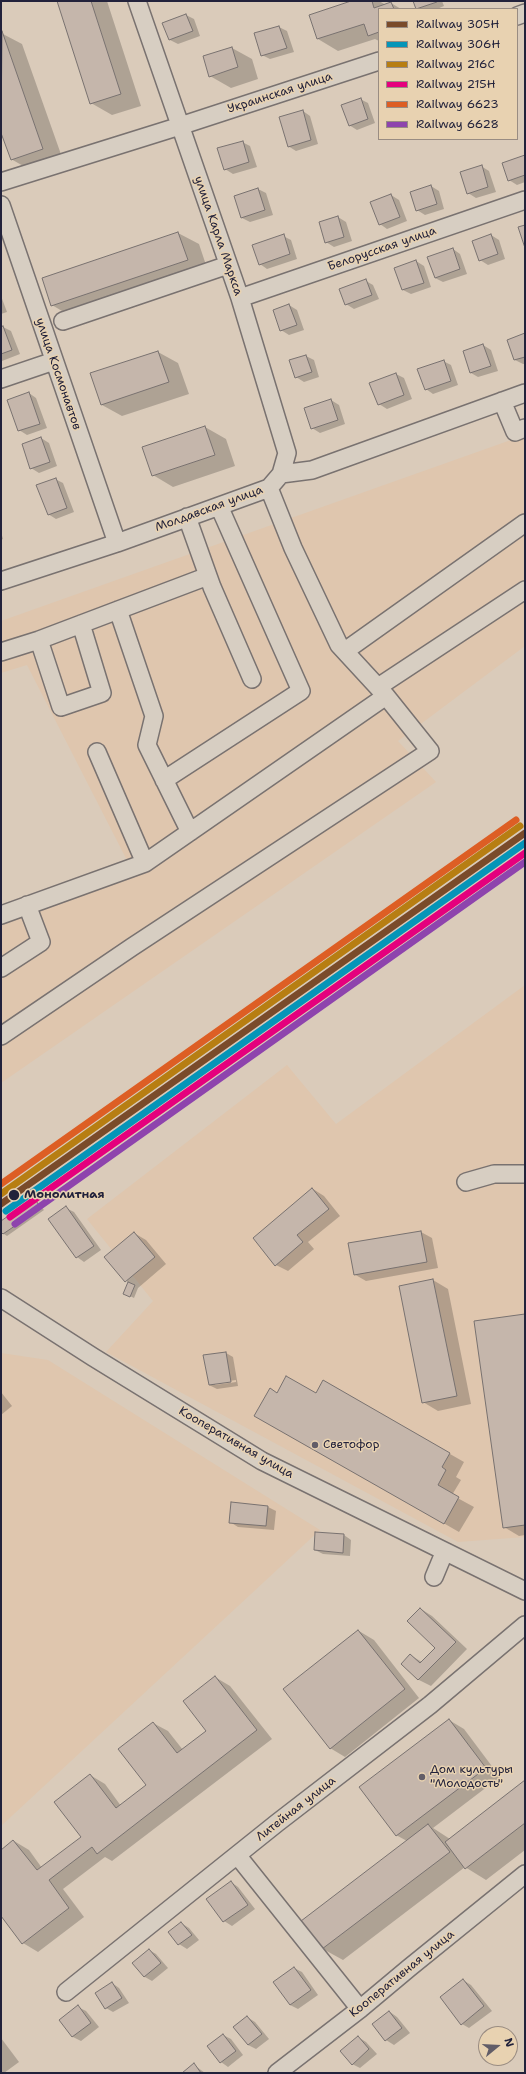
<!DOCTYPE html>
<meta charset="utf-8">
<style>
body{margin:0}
#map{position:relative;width:526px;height:2074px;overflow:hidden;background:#dacbba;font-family:"Shantell Sans",sans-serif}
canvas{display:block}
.frame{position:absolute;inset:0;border:2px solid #22223b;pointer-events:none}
.legend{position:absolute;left:378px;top:8px;width:140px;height:132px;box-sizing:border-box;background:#e8d2b1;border:1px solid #998c82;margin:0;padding:5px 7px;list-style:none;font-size:12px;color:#22223b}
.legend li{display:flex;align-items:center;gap:8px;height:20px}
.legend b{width:20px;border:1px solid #998c82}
.north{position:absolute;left:478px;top:2026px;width:40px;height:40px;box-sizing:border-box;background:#e8d2b1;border:1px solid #998c82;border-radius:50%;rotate:72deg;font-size:11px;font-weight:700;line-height:16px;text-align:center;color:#22223b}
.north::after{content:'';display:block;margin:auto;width:14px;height:18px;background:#625d67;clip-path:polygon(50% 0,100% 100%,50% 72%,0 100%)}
</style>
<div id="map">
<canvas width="526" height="2074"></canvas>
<div class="frame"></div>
<ul class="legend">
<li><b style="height:5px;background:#7a4b2a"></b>Railway 305Н</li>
<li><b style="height:5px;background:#0595b8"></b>Railway 306Н</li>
<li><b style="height:5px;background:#b77e12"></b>Railway 216С</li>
<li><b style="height:5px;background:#e5007d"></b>Railway 215Н</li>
<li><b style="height:5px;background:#dd5e24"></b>Railway 6623</li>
<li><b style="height:5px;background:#8e44ad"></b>Railway 6628</li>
</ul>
<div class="north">N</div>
</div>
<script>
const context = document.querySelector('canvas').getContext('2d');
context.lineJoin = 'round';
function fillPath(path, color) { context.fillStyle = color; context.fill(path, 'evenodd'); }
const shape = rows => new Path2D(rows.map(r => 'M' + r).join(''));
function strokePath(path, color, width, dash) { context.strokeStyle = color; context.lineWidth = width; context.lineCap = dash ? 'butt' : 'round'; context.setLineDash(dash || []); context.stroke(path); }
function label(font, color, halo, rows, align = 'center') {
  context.font = font + ' "Shantell Sans",sans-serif'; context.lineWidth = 3; context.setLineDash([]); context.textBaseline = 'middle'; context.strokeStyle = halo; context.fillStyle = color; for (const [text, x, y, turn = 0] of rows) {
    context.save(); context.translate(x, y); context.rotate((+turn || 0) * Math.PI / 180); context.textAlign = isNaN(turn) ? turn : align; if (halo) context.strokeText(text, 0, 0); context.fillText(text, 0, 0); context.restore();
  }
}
fillPath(shape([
 [525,435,525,646,398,741,436,782,1,1083,1,923,134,874,27,665,1,673,1,621],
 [525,985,525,1537,458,1542,106,1352,153,1301,87,1219,287,1065,336,1124],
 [1,1353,48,1360,320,1530,1,1826]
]), '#dfc6ae');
fillPath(shape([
 [58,1,107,1,141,106,112,115,91,103],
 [354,1,379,1,386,5,391,3,401,9,379,9,379,41,375,39,338,51,318,39,310,15],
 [414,1,442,1,444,6,437,9,417,9],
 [186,15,194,19,200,36,178,44,170,40],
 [279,27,287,31,294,52,270,59,262,55,256,34],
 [1,33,22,44,63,160,32,171,11,159,1,130],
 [232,48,252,59,258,79,231,88,210,76],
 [360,99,368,103,375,123,357,130,349,125],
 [303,111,310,116,318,144,296,151,288,146],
 [242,142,250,146,257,167,233,174,225,169],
 [525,156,525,182,517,185,509,180],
 [481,166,489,171,496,192,476,198,468,193],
 [431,186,439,191,444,209,425,215,417,210],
 [258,189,266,193,273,215,250,222,242,218,235,197],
 [391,195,399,200,407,221,387,229,380,224],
 [338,217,346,222,352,241,334,247,326,242],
 [178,233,199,244,208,271,72,317,52,305],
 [491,235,499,240,505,259,488,265,480,260],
 [283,236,291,240,297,259,267,269,260,264],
 [453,249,460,254,467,274,443,282,435,278],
 [416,261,424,266,431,287,411,294,403,290],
 [366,281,373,285,379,299,354,309,346,304],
 [1,296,7,312,1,314],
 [289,305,297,310,304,330,289,335,281,330],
 [3,327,11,331,20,354,2,361,1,328],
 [525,334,525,364,523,364,515,360,508,340],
 [483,345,491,350,498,371,478,377,471,373],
 [158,352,178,363,189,394,122,416,102,405],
 [306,356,314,360,319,377,304,382,296,377],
 [443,361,451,365,458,385,433,394,426,389],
 [396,374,404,378,412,399,387,409,379,404],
 [29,393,36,398,47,428,27,435,19,430],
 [331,400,339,405,345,424,320,433,312,428],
 [205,427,226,439,235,466,173,487,153,475],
 [41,438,49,443,57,466,39,473,31,468],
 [55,479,63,483,74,512,56,519,48,514],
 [1,532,3,539,1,540],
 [313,1189,324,1196,340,1216,308,1242,314,1249,288,1271,276,1265],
 [34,1199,44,1210,7,1236,4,1234,1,1230,1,1222],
 [66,1208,74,1212,101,1250,84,1262,77,1257],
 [421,1232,432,1238,438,1268,366,1281,354,1274],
 [134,1233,146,1240,166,1264,138,1288,134,1298,128,1295,129,1283,105,1257],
 [433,1280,448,1289,471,1404,438,1411,423,1402,400,1287],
 [525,1315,525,1535,519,1536,504,1527],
 [226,1353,233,1357,238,1386,217,1389,209,1385],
 [236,1380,236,1382,215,1385,215,1383],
 [324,1382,464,1462,456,1477,461,1480,452,1495,474,1507,459,1532,255,1415,277,1394,316,1395],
 [1,1392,12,1406,1,1415],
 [268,1507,276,1511,274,1530,238,1527,230,1522],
 [344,1535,351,1540,350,1556,323,1554,315,1550],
 [421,1609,432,1616,467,1649,431,1686,419,1680,402,1664,410,1655,422,1662,436,1648],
 [359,1631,374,1640,419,1698,345,1757,330,1748],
 [215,1677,230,1686,272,1739,112,1861,105,1857,63,1889,84,1917,38,1952,23,1943,1,1914,1,1851,14,1841,29,1850,42,1868,82,1837,90,1775,105,1784,121,1806,147,1786,153,1723,168,1731,183,1750,208,1731],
 [449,1720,464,1729,500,1777,433,1828,450,1839,525,1782,525,1850,486,1880,465,1867,343,1960,323,1949,302,1922,407,1841,396,1835],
 [231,1882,238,1887,255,1909,232,1926,224,1921,208,1899],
 [181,1923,189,1928,199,1940,187,1949,179,1944,170,1932],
 [149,1950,156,1954,168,1968,152,1981,145,1977,133,1963],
 [294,1968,302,1972,318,1995,298,2009,290,2005],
 [463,1980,471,1985,492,2011,469,2028,462,2024],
 [112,1983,119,1988,129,2003,113,2012,106,2008],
 [78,2007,86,2011,99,2027,81,2041,73,2037,60,2020],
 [390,2012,397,2017,410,2033,394,2045,386,2040],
 [247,2017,255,2022,269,2039,256,2049,248,2045,235,2027],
 [223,2035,231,2039,243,2055,228,2067,221,2062],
 [358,2037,366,2042,377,2054,360,2068,352,2064],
 [1,2038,19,2062,4,2073,1,2073],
 [194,2065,205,2073,183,2073]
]), '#0003');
const building = shape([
 [57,1,91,1,121,94,90,104,57,1],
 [351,1,372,1,374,8,391,2,394,9,379,9,379,32,368,36,364,24,317,39,309,15,351,1],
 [413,1,437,1,437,2,416,9,413,1],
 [186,14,193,31,169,40,162,23,186,14],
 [279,26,287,48,261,56,254,33,279,26],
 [2,31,43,149,11,160,1,133,2,31],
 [232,47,238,67,209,77,203,56,232,47],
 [361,98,368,119,349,126,341,105,361,98],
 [303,110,311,140,288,147,279,117,303,110],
 [243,141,249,162,224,170,217,148,243,141],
 [525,155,525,175,508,181,502,163,525,155],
 [482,165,488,187,467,194,460,172,482,165],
 [431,185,437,204,416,211,410,192,431,185],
 [258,188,265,210,241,218,234,196,258,188],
 [391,194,400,217,379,225,370,202,391,194],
 [338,216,344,237,325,243,319,222,338,216],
 [525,225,525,248,518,227,525,225],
 [178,232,188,260,51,306,42,278,178,232],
 [284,234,290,254,259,265,252,245,284,234],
 [491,234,498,254,479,261,472,241,491,234],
 [453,248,460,269,435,278,427,257,453,248],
 [416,260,424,283,402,290,394,268,416,260],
 [366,279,372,295,345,305,339,289,366,279],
 [289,304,297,325,280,331,273,310,289,304],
 [3,326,12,350,1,354,1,327,3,326],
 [525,333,525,357,514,360,507,340,525,333],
 [483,344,491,366,470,373,463,351,483,344],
 [158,351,169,382,101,405,90,373,158,351],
 [306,355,312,372,295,378,289,360,306,355],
 [444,360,451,381,425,390,417,369,444,360],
 [396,373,404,395,378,405,369,383,396,373],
 [29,392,40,424,18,431,7,400,29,392],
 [331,399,338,420,311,429,304,408,331,399],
 [205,426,215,455,152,476,142,447,205,426],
 [41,437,50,462,30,469,22,444,41,437],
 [56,478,67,508,48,515,36,485,56,478],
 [312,1188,329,1209,297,1235,303,1242,275,1266,253,1238,312,1188],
 [34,1198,41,1208,3,1234,1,1232,1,1221,34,1198],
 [66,1206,94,1246,76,1258,48,1219,66,1206],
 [421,1231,427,1262,354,1275,348,1243,421,1231],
 [134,1232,155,1257,125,1282,104,1257,134,1232],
 [433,1279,457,1396,422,1403,399,1286,433,1279],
 [128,1282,135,1285,130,1297,123,1294,128,1282],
 [525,1314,525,1525,503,1528,474,1321,525,1314],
 [226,1352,231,1382,209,1385,203,1355,226,1352],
 [286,1376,316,1393,323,1380,450,1453,442,1467,446,1470,438,1485,459,1497,444,1524,254,1416,270,1388,277,1393,286,1376],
 [231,1502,268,1506,266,1526,229,1523,231,1502],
 [315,1532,344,1534,343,1553,314,1550,315,1532],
 [420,1608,456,1642,418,1680,401,1664,410,1654,420,1663,435,1648,407,1621,420,1608],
 [358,1630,405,1689,330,1749,283,1689,358,1630],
 [215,1676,257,1730,97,1854,92,1847,49,1880,69,1908,22,1944,1,1916,1,1850,13,1840,37,1870,81,1837,54,1802,90,1774,116,1808,146,1785,118,1749,153,1722,177,1753,206,1731,183,1701,215,1676],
 [449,1719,486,1768,396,1836,359,1787,449,1719],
 [525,1780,525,1823,465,1869,445,1842,525,1780],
 [428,1824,450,1852,322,1949,301,1921,428,1824],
 [231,1881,248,1905,223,1922,206,1899,231,1881],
 [181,1922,192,1935,178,1945,168,1932,181,1922],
 [149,1949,161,1963,144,1977,132,1963,149,1949],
 [294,1967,311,1990,290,2005,273,1982,294,1967],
 [463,1979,484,2006,461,2025,440,1997,463,1979],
 [112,1982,122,1998,105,2009,95,1993,112,1982],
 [78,2005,91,2023,72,2037,59,2020,78,2005],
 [389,2011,402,2028,385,2041,372,2024,389,2011],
 [247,2016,262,2034,248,2045,233,2027,247,2016],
 [223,2034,236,2051,220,2063,207,2046,223,2034],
 [358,2036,369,2049,352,2065,340,2051,358,2036],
 [194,2063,201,2073,182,2073,194,2063]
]);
fillPath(building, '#c5b6ab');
strokePath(building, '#797270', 1);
const minor = shape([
 [137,1,240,298,287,453,281,474],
 [517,16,525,13],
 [1,182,180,126,379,61],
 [1,205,117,543],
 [240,298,525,200],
 [63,321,228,265],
 [1,379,54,361],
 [502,401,515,432,525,428],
 [187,517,212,587,252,679],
 [1,581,117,543,269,488,281,474,312,470,525,393],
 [118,610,154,716,147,745,190,832],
 [39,640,61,707,102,693,81,624],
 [345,651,525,523],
 [1,652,39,640,208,576],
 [378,687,525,590],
 [97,752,145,863],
 [164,780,301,691,219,506],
 [1,915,145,863,386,696,339,645,293,548,269,488],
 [1,968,41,942,27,905],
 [1,1036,132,947,430,751,386,696],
 [466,1182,494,1174,525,1174],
 [1,1298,93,1357,262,1461,525,1591],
 [434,1577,444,1553],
 [237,1855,360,2009],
 [66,1992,277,1823,430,1705,525,1625],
 [277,2073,360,2009,409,1968,525,1874]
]);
strokePath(minor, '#797270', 20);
strokePath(minor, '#d7cec2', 17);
strokePath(shape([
 [1,1204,525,833]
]), '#7a4b2a', 7);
strokePath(shape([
 [6,1211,525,843]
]), '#0595b8', 7);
strokePath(shape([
 [1,1194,520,826]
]), '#b77e12', 7);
strokePath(shape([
 [10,1217,525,853]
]), '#e5007d', 7);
strokePath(shape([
 [1,1184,516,820]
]), '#dd5e24', 7);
strokePath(shape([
 [15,1224,525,862]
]), '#8e44ad', 7);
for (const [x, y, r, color] of [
 [14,1195,6,"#22223b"],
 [315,1445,4,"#625d67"],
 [422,1777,4,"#625d67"]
]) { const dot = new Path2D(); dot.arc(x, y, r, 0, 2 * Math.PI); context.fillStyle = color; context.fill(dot); strokePath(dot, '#e8d2b1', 1.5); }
label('12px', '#22223b', '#e8d2b1', [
 ["Украинская улица",280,93,-18],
 ["улица Карла Маркса",218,236,71],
 ["Белорусская улица",382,249,-19],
 ["улица Космонавтов",58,374,71],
 ["Молдавская улица",209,509,-20],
 ["Кооперативная улица",236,1443,30],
 ["Литейная улица",296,1809,-38],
 ["Кооперативная улица",402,1974,-39]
]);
label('bold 12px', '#22223b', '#e8d2b1', [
 ["Монолитная",24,1195]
], 'left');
label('12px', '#22223b', '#e8d2b1', [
 ["Светофор",323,1445],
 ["Дом культуры",430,1770],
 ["\"Молодость\"",430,1784]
], 'left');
</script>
